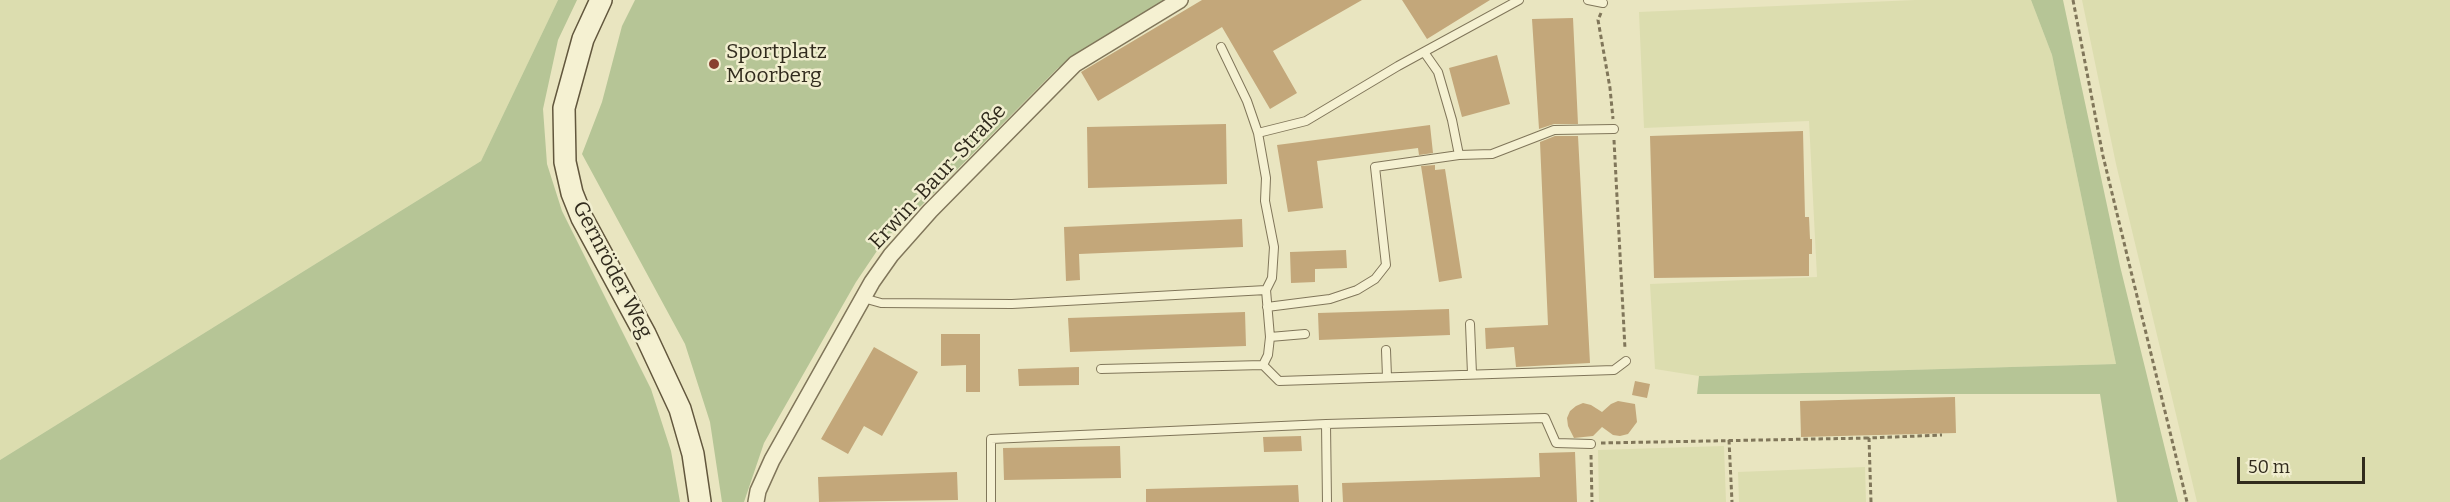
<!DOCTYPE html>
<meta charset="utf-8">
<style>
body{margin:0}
#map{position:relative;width:2450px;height:502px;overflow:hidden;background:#e9e5c0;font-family:Bitter,serif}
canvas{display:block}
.scale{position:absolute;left:2237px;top:457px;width:128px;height:27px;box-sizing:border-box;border:3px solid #312b1d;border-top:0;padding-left:8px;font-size:18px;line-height:21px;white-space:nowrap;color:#312b1d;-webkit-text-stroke:4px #f1eecf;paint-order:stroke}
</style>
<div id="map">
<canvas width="2450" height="502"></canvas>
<div class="scale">50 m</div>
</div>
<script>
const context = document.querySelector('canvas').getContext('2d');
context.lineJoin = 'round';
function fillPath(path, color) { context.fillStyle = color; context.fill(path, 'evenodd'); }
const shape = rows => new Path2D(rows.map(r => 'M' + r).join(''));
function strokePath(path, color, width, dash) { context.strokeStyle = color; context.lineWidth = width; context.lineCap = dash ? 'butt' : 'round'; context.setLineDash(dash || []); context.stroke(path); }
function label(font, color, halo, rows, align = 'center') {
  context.font = font + ' Bitter,serif'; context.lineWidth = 5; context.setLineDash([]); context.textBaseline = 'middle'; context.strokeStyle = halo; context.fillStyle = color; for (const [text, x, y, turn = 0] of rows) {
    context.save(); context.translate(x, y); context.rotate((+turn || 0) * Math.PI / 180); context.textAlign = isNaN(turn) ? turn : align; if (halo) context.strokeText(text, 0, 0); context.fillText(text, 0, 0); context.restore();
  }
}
fillPath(shape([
 [0,0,558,0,481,161,0,460],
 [1915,0,2031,0,2052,55,2116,364,1699,376,1655,369,1650,284,1817,277,1809,121,1644,128,1639,12],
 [2082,0,2450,0,2450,502,2197,502,2116,164],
 [1724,446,1726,502,1599,502,1598,450],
 [1865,467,1866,502,1739,502,1738,472]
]), '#dcddaf');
fillPath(shape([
 [558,0,577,0,558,40,543,109,547,164,562,211,651,389,671,451,680,502,0,502,0,460,481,161],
 [635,0,1168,0,1058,68,922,205,885,239,856,282,764,443,744,502,722,502,710,422,685,344,582,154,602,102,622,26],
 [2031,0,2063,0,2120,266,2178,502,2117,502,2100,394,1697,394,1699,376,2116,364,2052,55]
]), '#b6c596');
fillPath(shape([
 [1202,0,1362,0,1273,51,1297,93,1270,109,1222,27,1098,101,1081,72],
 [1402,0,1490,0,1427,39],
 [1573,18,1578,124,1554,124,1539,129,1532,19],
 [1497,55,1510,104,1462,117,1449,68],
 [1226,124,1227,184,1088,188,1087,127],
 [1430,125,1433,153,1419,155,1418,148,1317,161,1323,208,1288,212,1277,145],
 [1803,131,1805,217,1809,217,1810,239,1812,239,1812,254,1809,254,1809,276,1654,278,1650,136],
 [1555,136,1578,136,1590,363,1516,367,1514,347,1486,349,1485,328,1548,325,1540,142],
 [1435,165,1435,170,1445,169,1462,278,1439,282,1421,166],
 [1242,219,1243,247,1079,254,1080,280,1066,281,1064,227],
 [1346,250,1347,268,1315,269,1315,282,1291,283,1290,252],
 [1449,309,1450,335,1319,340,1318,313],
 [1245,312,1246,346,1070,352,1068,318],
 [941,334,980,334,980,392,966,392,966,365,941,366],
 [874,347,918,372,882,436,864,426,848,454,821,439],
 [1079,367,1079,385,1019,386,1018,369],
 [1635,381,1650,384,1647,398,1632,395],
 [1955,397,1956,433,1801,437,1800,401],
 [1618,401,1635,404,1637,422,1628,434,1620,436,1613,435,1602,427,1593,436,1574,438,1568,426,1567,418,1570,411,1576,406,1583,403,1591,405,1602,412,1611,404],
 [1301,436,1302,451,1264,452,1263,437],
 [1120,446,1121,478,1004,480,1003,448],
 [1575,452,1577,502,1343,502,1342,483,1540,477,1539,453],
 [957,472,958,500,819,502,818,477],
 [1298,485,1299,502,1146,502,1146,489]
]), '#c3a77a');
const lane = shape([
 [1588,0,1603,3],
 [1221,47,1247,101,1258,133,1306,121,1398,66,1519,0],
 [1459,155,1492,154,1554,130,1614,129],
 [863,298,881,303,1012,304,1266,290,1272,278,1274,247,1265,201,1266,178,1258,133],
 [1267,307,1330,299,1357,290,1375,279,1386,265,1375,167,1459,155,1452,120,1438,72,1424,52],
 [1470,324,1472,374],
 [1270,337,1305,334],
 [1386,350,1387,377],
 [1263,365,1279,381,1614,370,1626,361],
 [1101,369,1263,365,1268,355,1270,337,1266,290],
 [1326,424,1327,502],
 [991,502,991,439,1326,424,1545,418,1556,443,1591,444]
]);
const street = shape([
 [756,502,758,491,772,460,872,282,891,255,930,211,1075,64,1180,0]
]);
const secondary = shape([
 [601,0,583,39,564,108,565,162,572,193,582,218,645,334,680,409,693,454,700,502]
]);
strokePath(lane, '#80765a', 10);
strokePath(street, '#80765a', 18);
strokePath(secondary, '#62573d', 24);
strokePath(shape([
 [2073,0,2103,156,2187,502],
 [1601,13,1598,20,1610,88,1613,119],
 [1614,140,1625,349],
 [1729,440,1732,502],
 [1601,443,1869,438],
 [1591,455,1592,502],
 [1871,502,1869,438,1942,435]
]), '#80765a', 3, [4.5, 3]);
strokePath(lane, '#f5f1d2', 8);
strokePath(street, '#f5f1d2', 15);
strokePath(secondary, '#f5f1d2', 21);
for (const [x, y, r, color] of [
 [714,64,6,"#894130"]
]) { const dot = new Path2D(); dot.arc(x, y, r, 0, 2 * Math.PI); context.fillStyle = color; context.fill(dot); strokePath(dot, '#f1eecf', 2); }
label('21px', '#312b1d', '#f1eecf', [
 ["Sportplatz",726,52],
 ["Moorberg",726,76]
], 'left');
label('21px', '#312b1d', '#f1eecf', [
 ["Erwin-Baur-Straße",938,177,-47],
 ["Gernröder Weg",612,270,63]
]);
</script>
